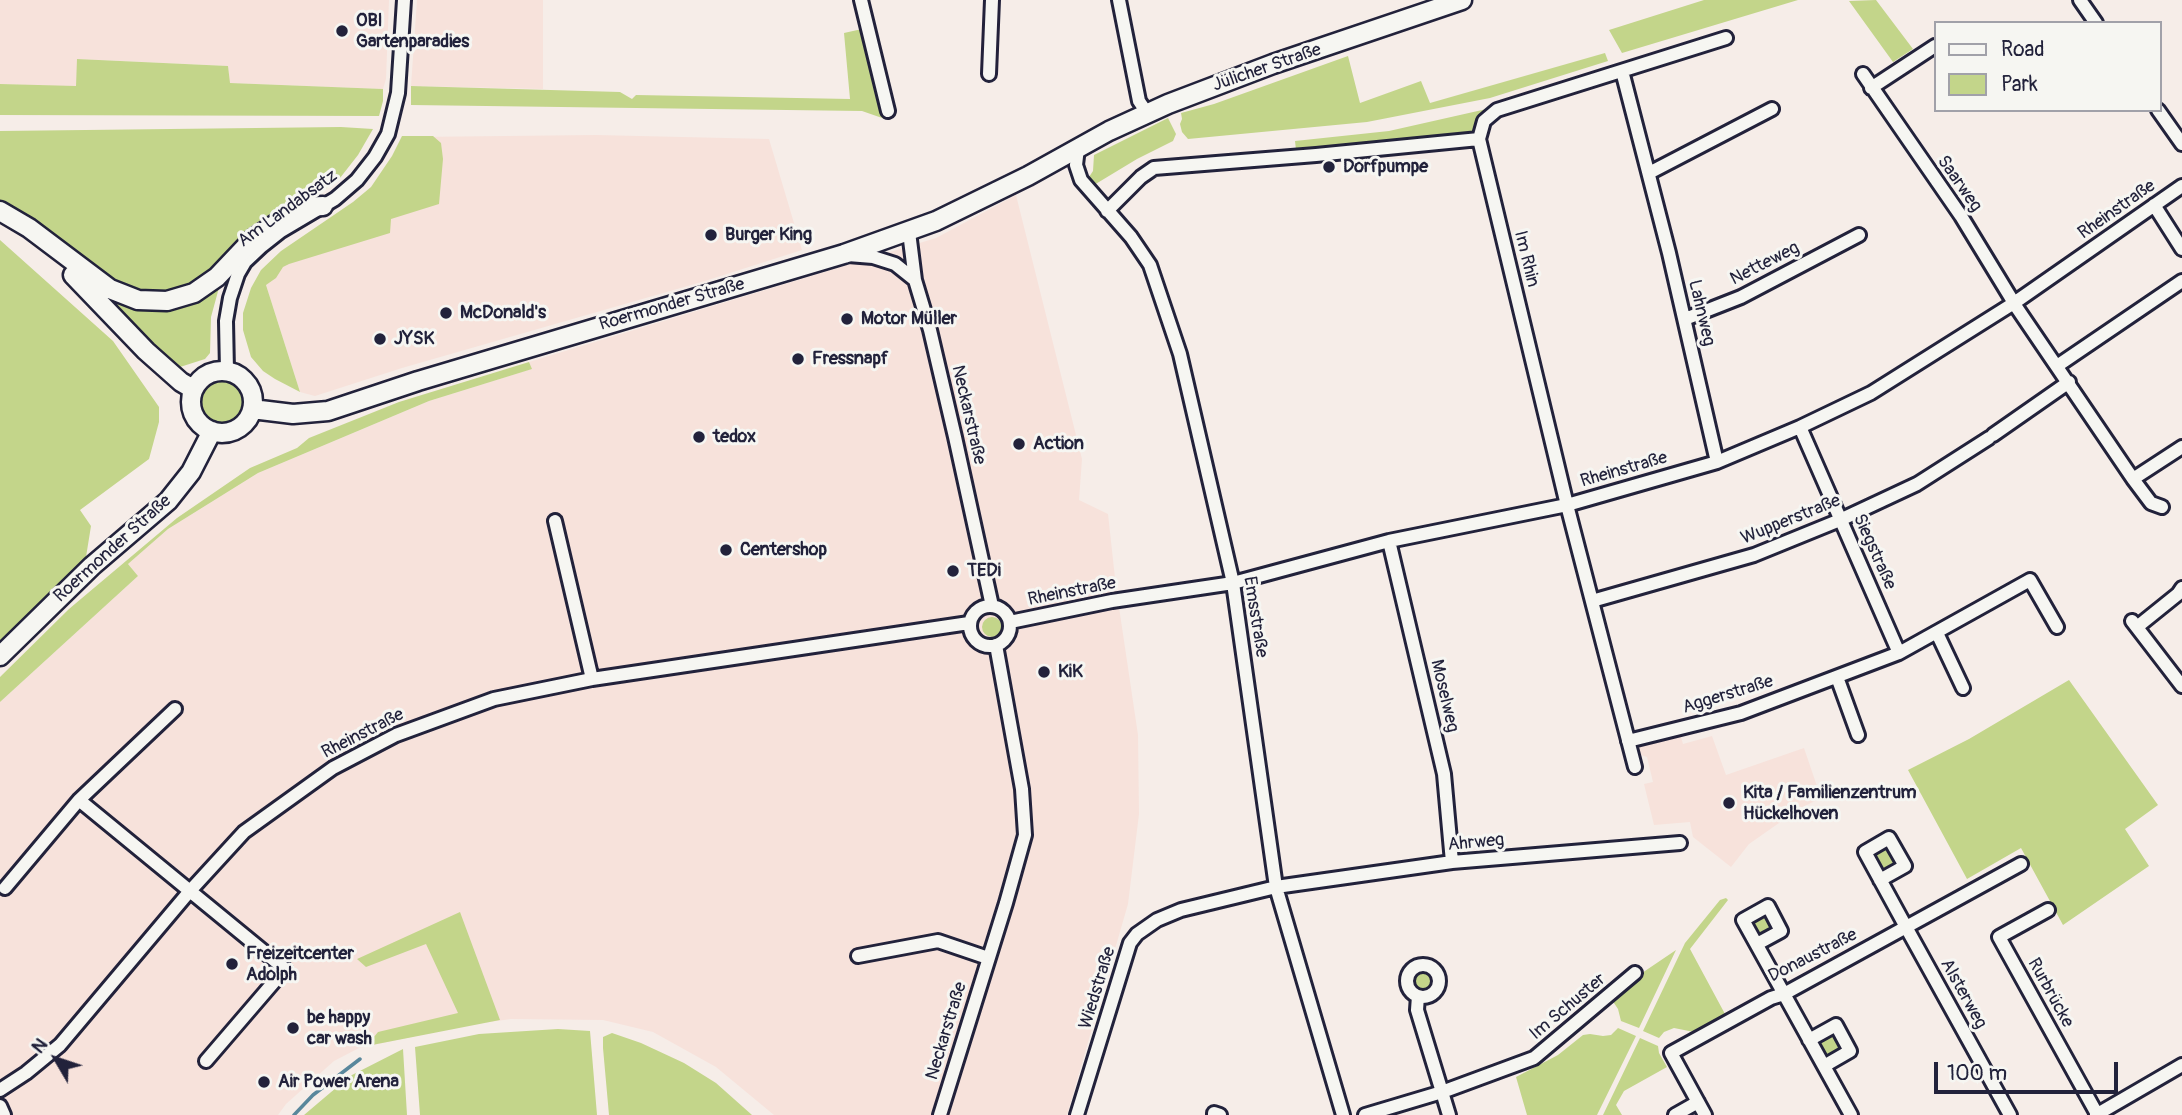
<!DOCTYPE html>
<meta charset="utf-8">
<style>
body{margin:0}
#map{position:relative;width:2182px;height:1115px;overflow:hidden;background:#f6ede8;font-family:Pangolin,sans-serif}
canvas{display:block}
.legend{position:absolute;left:1934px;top:21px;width:228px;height:91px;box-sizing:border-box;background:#f6f6f2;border:2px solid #a1a1a9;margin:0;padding:9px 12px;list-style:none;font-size:21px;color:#22223b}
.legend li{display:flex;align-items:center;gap:14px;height:35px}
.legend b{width:35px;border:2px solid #a1a1a9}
.north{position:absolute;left:21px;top:1024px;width:70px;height:70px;-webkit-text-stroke:5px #f6f6f2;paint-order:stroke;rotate:309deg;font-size:19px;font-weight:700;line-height:28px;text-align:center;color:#22223b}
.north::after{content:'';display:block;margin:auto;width:24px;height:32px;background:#22223b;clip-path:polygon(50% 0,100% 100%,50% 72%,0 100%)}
.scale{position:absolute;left:1934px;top:1062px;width:184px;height:32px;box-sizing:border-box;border:4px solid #22223b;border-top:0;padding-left:9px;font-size:21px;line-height:24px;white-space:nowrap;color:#22223b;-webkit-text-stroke:5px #f6f6f2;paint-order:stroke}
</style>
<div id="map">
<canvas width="2182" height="1115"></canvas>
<ul class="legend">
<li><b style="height:9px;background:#f6f6f2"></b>Road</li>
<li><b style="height:19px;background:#c3d58a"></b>Park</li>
</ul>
<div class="north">N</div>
<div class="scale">100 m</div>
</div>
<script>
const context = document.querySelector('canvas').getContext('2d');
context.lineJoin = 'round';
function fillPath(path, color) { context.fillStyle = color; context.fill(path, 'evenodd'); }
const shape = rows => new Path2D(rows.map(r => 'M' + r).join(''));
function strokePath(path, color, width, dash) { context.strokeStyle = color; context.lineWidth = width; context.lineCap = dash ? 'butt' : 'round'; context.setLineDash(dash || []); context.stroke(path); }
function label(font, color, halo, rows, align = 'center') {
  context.font = font + ' Pangolin,sans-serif'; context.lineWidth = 6; context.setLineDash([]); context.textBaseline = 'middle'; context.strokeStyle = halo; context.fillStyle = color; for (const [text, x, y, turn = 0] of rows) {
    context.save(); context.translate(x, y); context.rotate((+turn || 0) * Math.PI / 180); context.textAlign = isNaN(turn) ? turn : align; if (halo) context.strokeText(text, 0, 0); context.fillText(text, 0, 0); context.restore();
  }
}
fillPath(shape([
 [0,0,389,0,386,79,383,89,229,83,228,66,78,59,76,87,0,84],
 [417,0,543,0,543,89,411,86],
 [596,135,769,139,802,250,705,281,402,368,315,396,300,392,266,285,275,269,360,225,413,137],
 [1016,195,1082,459,1079,500,1108,514,1116,587,1138,735,1139,814,1128,904,1067,1115,774,1115,716,1067,653,1032,603,1020,511,1019,468,1025,359,1048,334,1061,286,1104,278,1115,0,1115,0,702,138,576,128,564,168,529,258,473,429,401,531,369,529,362,936,238],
 [1680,734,1683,744,1712,736,1726,775,1804,748,1821,798,1799,809,1749,844,1731,867,1693,837,1690,822,1654,825,1644,784,1653,782,1647,757,1638,754,1637,746]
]), '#f7e2db');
fillPath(shape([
 [1704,0,1798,0,1622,53,1609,30],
 [1876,0,1913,49,1893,62,1849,1],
 [862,29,885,119,862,111,411,105,411,86,620,92,632,99,636,95,850,99,844,33],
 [1605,53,1608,61,1490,98,1367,122,1188,139,1182,132,1180,124,1182,119,1181,113,1214,104,1348,56,1360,103,1421,81,1430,103],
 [77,59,228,66,230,83,383,89,383,101,379,116,0,115,0,84,76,86],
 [1491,108,1469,136,1382,145,1296,150,1295,141,1389,131],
 [1168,118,1176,134,1173,141,1137,159,1094,185,1089,177,1093,171,1094,155],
 [341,127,373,129,358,155,340,178,323,191,284,205,250,227,216,262,209,270,211,276,180,293,127,291,0,205,0,131],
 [402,136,433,136,441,143,443,159,439,204,391,219,390,233,289,264,283,267,276,278,266,285,300,392,275,379,263,371,251,357,243,330,243,313,251,288,261,270,281,251,353,202,371,187,392,156],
 [0,240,113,341,159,407,159,422,149,459,80,510,91,526,86,557,0,641],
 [220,284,211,317,210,353,205,359,180,367,138,332,115,306,119,300],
 [529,362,532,369,429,401,258,473,168,529,128,564,138,576,0,702,0,677,69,609,177,518,250,468,297,448,309,438,399,402],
 '199 401a23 23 0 1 1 46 0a23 23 0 1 1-46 0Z',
 '982 627a10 10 0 1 1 20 0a10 10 0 1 1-20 0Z',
 [2069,680,2158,805,2125,829,2149,866,2063,925,2021,848,1967,879,1908,770,1969,739],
 '1874 858a10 10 0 1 1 20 0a10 10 0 1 1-20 0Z',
 [1726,898,1728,900,1690,949,1725,1014,1694,1032,1674,1028,1664,1032,1659,1038,1643,1031,1685,943,1720,900],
 [460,912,500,1020,372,1045,369,1043,378,1032,458,1013,426,944,366,967,357,959],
 '1752 926a10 10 0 1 1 20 0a10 10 0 1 1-20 0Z',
 [1676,950,1639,1028,1621,1021,1618,1009,1612,1000,1642,973],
 '1413 980a10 10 0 1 1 20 0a10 10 0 1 1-20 0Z',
 [1618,1028,1636,1036,1597,1115,1527,1115,1516,1077,1558,1055,1583,1035,1590,1034,1603,1036,1611,1035],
 [558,1029,590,1031,597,1115,420,1115,415,1047,479,1034],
 [612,1033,641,1043,684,1063,716,1083,752,1115,609,1115,603,1048,603,1037],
 '1819 1045a10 10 0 1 1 20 0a10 10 0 1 1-20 0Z',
 [1640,1038,1658,1046,1659,1053,1667,1067,1624,1091,1616,1105,1622,1115,1603,1115],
 [403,1049,407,1115,304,1115,350,1076]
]), '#c3d58a');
strokePath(shape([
 [294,1115,313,1095,360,1059]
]), '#59879c', 3.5);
const street = shape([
 [861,0,888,111],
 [1119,0,1139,101,1147,113],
 [2080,0,2096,23],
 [1622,71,1669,253,1717,462],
 [989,74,992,0],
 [1863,74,1961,216,2017,308,2133,479,2151,503,2162,507],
 [1871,88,1935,46],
 [2158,110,2182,144],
 [1479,139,1484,121,1497,110,1726,38],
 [1078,148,1076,165,1081,180,1131,237,1150,265,1180,354,1233,583,1276,887,1343,1115],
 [1649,173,1772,109],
 [2154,205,2182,249],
 [1107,211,1141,177,1154,168,1316,155,1479,139,1567,505,1635,767],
 [909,232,915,280,930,330,955,437,992,606],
 [848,255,873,257,895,264,915,280],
 [1685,319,1741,297,1859,235],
 [2057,366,2182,281],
 [227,371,226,321,230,298,238,274,245,262,262,246,281,231,335,199,357,180,375,157,388,134,398,93,404,0],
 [1800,427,1899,653],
 [1993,435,2069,382],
 [2133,479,2182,447],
 [555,521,592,679],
 [1389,541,1444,774,1452,862],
 [1592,601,1754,555,1840,520,1917,484,1989,438],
 '970 626a20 20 0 1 1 40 0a20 20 0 1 1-40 0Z',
 [2132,621,2182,686],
 [1010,622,1112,601,1233,583,1389,541,1567,505,1717,462,1800,427,1871,393,2014,303,2182,186],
 [2137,627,2178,594,2182,588],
 [1937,633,1963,688],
 [1837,677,1858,735],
 [1628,741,1741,713,1899,653,2030,580,2057,627],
 [79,800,285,969,206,1061],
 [1880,880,1905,866,1889,838,1865,852,1906,927,2010,1115],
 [5,888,79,800,175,709],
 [2048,910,1999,937,2097,1114],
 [1757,944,1781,931,1768,906,1743,920,1784,994,1851,1115],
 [858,956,938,941,988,958],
 '1407 981a16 16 0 1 1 32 0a16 16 0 1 1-32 0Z',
 [1418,996,1417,1010,1449,1115],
 [1809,1040,1836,1025,1850,1051,1824,1066],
 [0,1090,26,1073,60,1045,189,892,244,832,333,768,396,735,494,699,592,679,969,623],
 [0,1106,4,1115],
 [940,1115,1006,903,1025,835,1022,789,996,645],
 [1077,1115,1130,943,1137,934,1157,920,1181,910,1276,887,1452,862,1680,843],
 [1214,1115,1214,1113,1220,1115],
 [1365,1115,1442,1092,1534,1058,1635,973],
 [1675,1115,1698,1102],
 [1705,1115,1671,1053,1771,998,1784,994,2021,864],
 [2096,1115,2182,1065]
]);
const secondary = shape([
 [0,211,29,228,110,289,138,300,167,301,194,293,217,277,253,239,301,207,323,206],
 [73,275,146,351,181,382,193,389],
 '191 402a31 31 0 1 1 62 0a31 31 0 1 1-62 0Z',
 [252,409,293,414,328,411,418,381,844,254,936,221,1028,176,1109,131,1168,104,1273,64,1462,0],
 [0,656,92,566,168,501,191,472,212,431]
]);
strokePath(street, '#22223b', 18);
strokePath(secondary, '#22223b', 23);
strokePath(street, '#f6f6f2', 12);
strokePath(secondary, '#f6f6f2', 18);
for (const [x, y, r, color] of [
 [342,31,7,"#22223b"],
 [1329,167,7,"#22223b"],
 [711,235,7,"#22223b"],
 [446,313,7,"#22223b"],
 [847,319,7,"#22223b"],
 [380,339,7,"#22223b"],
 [798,359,7,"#22223b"],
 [699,437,7,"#22223b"],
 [1019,444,7,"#22223b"],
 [726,550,7,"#22223b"],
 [953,571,7,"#22223b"],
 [1044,672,7,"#22223b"],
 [1729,803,7,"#22223b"],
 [232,964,7,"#22223b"],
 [293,1028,7,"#22223b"],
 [264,1082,7,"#22223b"]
]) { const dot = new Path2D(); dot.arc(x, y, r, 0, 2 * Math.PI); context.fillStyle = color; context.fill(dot); strokePath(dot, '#f6f6f2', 2.5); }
label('bold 18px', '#22223b', '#f6f6f2', [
 ["OBI",356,21],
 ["Gartenparadies",356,42],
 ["Dorfpumpe",1343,167],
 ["Burger King",725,235],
 ["McDonald's",460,313],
 ["Motor Müller",861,319],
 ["JYSK",394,339],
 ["Fressnapf",812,359],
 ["tedox",713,437],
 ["Action",1033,444],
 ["Centershop",740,550],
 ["TEDi",967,571],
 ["KiK",1058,672],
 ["Kita / Familienzentrum",1743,793],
 ["Hückelhoven",1743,814],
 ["Freizeitcenter",246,954],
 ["Adolph",246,975],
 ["be happy",307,1018],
 ["car wash",307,1039],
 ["Air Power Arena",278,1082]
], 'left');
label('18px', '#22223b', '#f6f6f2', [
 ["Jülicher Straße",1267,68,-19],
 ["Saarweg",1959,184,55],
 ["Am Landabsatz",288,209,-36],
 ["Rheinstraße",2117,210,-35],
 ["Im Rhin",1526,259,76],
 ["Netteweg",1765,264,-27],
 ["Roermonder Straße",672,305,-16],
 ["Lahnweg",1701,313,77],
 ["Neckarstraße",968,415,77],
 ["Rheinstraße",1624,470,-16],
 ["Wupperstraße",1791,520,-22],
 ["Roermonder Straße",113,549,-42],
 ["Siegstraße",1874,552,66],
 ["Rheinstraße",1072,592,-11],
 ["Emsstraße",1255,617,81],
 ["Aggerstraße",1728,695,-17],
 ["Moselweg",1444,696,77],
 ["Rheinstraße",363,734,-27],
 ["Ahrweg",1476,843,-5],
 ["Donaustraße",1813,956,-27],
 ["Wiedstraße",1098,988,-73],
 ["Rurbrücke",2050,993,61],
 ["Alsterweg",1963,994,61],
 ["Im Schuster",1568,1007,-40],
 ["Neckarstraße",947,1031,-73]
]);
</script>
